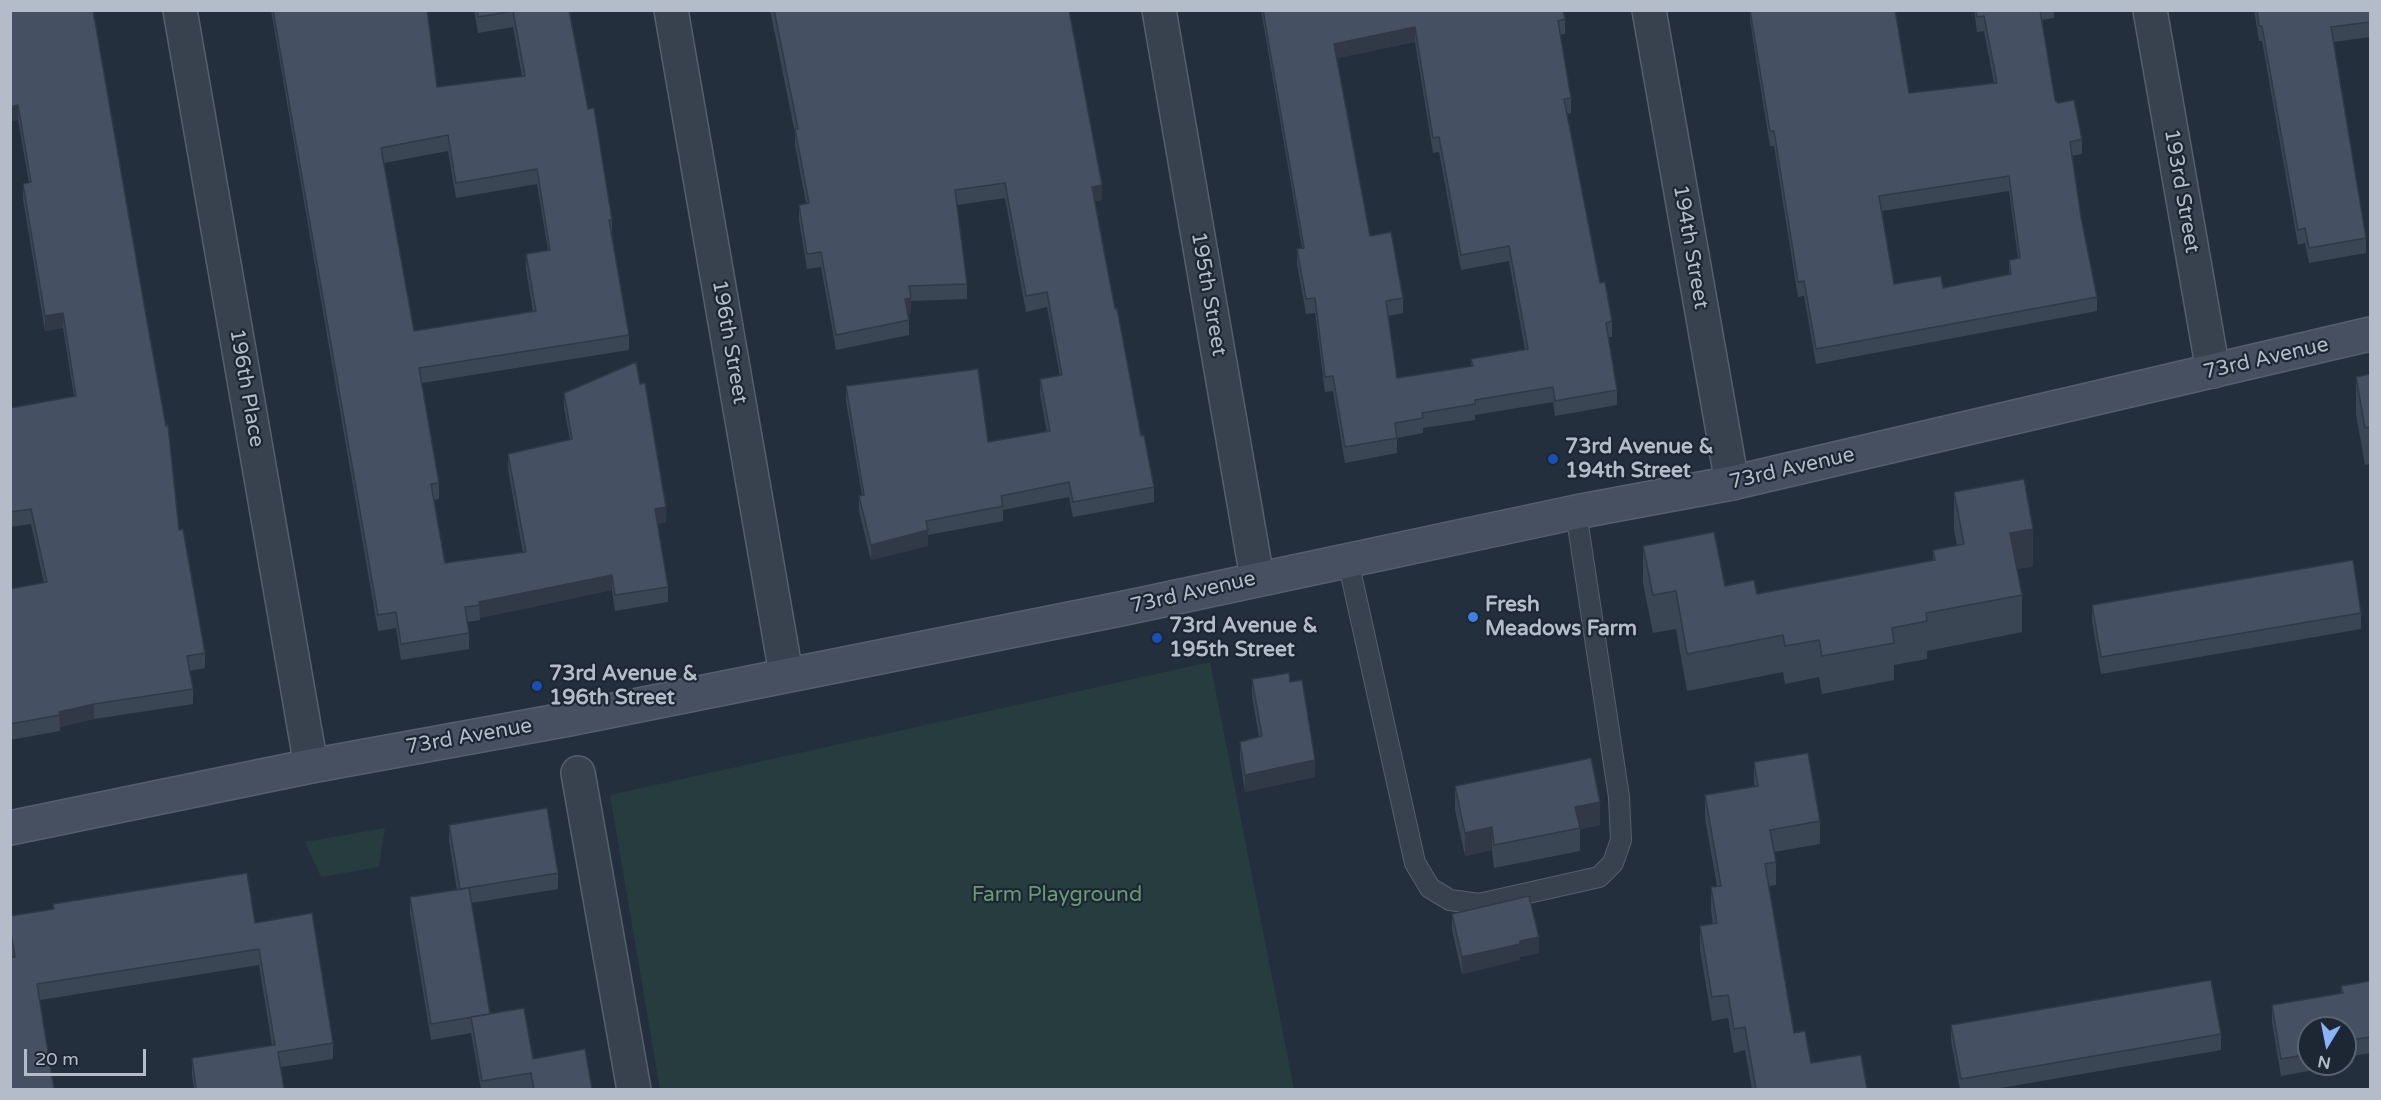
<!DOCTYPE html>
<style>
body{margin:0}
#map{position:relative;width:2381px;height:1100px;overflow:hidden;background:#242f3e;font-family:"Varela Round",sans-serif}
canvas{display:block}
.frame{position:absolute;inset:0;border:12px solid #b4bcc9;pointer-events:none}
.north{position:absolute;left:2297px;top:1016px;width:60px;height:60px;box-sizing:border-box;background:#1d2633;border:2px solid #59626f;border-radius:50%;rotate:190deg;font-size:16px;font-weight:700;line-height:24px;text-align:center;color:#b4bcc9}
.north::after{content:'';display:block;margin:auto;width:21px;height:27px;background:#8ab4f8;clip-path:polygon(50% 0,100% 100%,50% 72%,0 100%)}
.scale{position:absolute;left:24px;top:1049px;width:122px;height:27px;box-sizing:border-box;border:3px solid #b4bcc9;border-top:0;padding-left:8px;font-size:18px;line-height:21px;white-space:nowrap;color:#b4bcc9;-webkit-text-stroke:4px #1d2633;paint-order:stroke}
</style>
<div id="map">
<canvas width="2381" height="1100"></canvas>
<div class="frame"></div>
<div class="north">N</div>
<div class="scale">20 m</div>
</div>
<script>
const context = document.querySelector('canvas').getContext('2d');
context.lineJoin = 'round';
function fillPath(path, color) { context.fillStyle = color; context.fill(path, 'evenodd'); }
const shape = rows => new Path2D(rows.map(r => 'M' + r).join(''));
function strokePath(path, color, width, dash) { context.strokeStyle = color; context.lineWidth = width; context.lineCap = dash ? 'butt' : 'round'; context.setLineDash(dash || []); context.stroke(path); }
function label(font, color, halo, rows, align = 'center') {
  context.font = font + ' "Varela Round",sans-serif'; context.lineWidth = 4.5; context.setLineDash([]); context.textBaseline = 'middle'; context.strokeStyle = halo; context.fillStyle = color; for (const [text, x, y, turn = 0] of rows) {
    context.save(); context.translate(x, y); context.rotate((+turn || 0) * Math.PI / 180); context.textAlign = isNaN(turn) ? turn : align; if (halo) context.strokeText(text, 0, 0); context.fillText(text, 0, 0); context.restore();
  }
}
fillPath(shape([
 [1210,662,1294,1089,660,1089,610,795],
 [385,828,379,867,321,877,305,842]
]), '#263c3f');
const lane = shape([
 [1348,561,1415,863,1430,888,1450,900,1479,904,1599,877,1613,863,1621,840,1619,797,1576,512]
]);
const street = shape([
 [180,10,311,766],
 [671,10,786,674],
 [1159,10,1257,578],
 [1649,10,1732,483],
 [2150,10,2213,371],
 [578,773,634,1090]
]);
const secondary = shape([
 [10,828,311,766,569,719,1125,608,1576,512,1732,483,2370,334]
]);
strokePath(lane, '#565f6c', 22);
strokePath(street, '#565f6c', 36);
strokePath(secondary, '#565f6c', 36);
strokePath(lane, '#38414e', 20);
strokePath(street, '#38414e', 33);
strokePath(secondary, '#465061', 33);
fillPath(shape([
 [10,10,179,530,205,653,205,668,190,671,193,689,193,704,94,719,60,727,60,731,10,740,10,589,44,583,31,524,10,527,10,408,74,396,63,328,45,331,23,199,23,184,29,183,18,120],
 [271,10,427,10,437,87,522,76,513,27,478,33,474,10,572,10,572,12,570,13,588,109,612,220,612,235,611,235,629,335,629,350,422,383,439,483,439,499,434,500,445,563,523,553,508,469,508,454,570,440,564,408,564,393,640,384,666,522,657,524,668,587,668,602,615,611,612,590,480,618,480,620,467,622,469,633,469,649,401,660,396,628,378,631],
 [448,151,456,198,537,184,548,250,526,254,526,269,533,312,414,331,384,163],
 [770,10,1069,10,1102,200,1095,201,1115,309,1141,436,1154,487,1154,502,1073,517,1069,497,1003,510,1003,521,928,535,928,546,871,560,859,511,859,496,862,495,846,401,846,386,988,442,1047,432,1040,394,1040,379,1060,376,1047,307,1026,312,1005,198,957,205,967,284,967,299,911,301,911,313,908,314,909,320,909,335,836,350,821,267,807,269,799,220,799,205,806,203,795,145,795,133],
 [1261,10,1563,10,1565,19,1565,34,1560,35,1571,98,1571,113,1567,114,1600,283,1612,321,1612,337,1608,337,1617,390,1617,405,1555,416,1553,402,1475,415,1475,420,1423,428,1423,433,1397,438,1397,453,1345,463,1333,391,1325,392,1315,313,1306,314,1297,264,1297,249,1302,248],
 [1415,42,1433,153,1439,152,1461,270,1509,261,1525,350,1471,359,1471,366,1397,378,1388,316,1403,313,1403,298,1370,236,1337,58],
 [1750,10,1895,10,1909,93,1994,83,1984,31,1977,32,1974,10,2054,10,2054,18,2042,20,2055,100,2082,139,2082,154,2072,156,2081,217,2097,297,2097,311,1816,364,1804,296,1798,297,1774,146,1770,146,1758,72,1750,20],
 [2009,191,2018,258,2009,260,2009,275,1943,288,1894,284,1882,211],
 [2254,10,2370,10,2370,37,2334,42,2366,238,2366,253,2309,263,2305,243,2298,245,2262,41,2259,41],
 [2370,374,2370,464,2365,465,2356,414,2356,377],
 [1954,492,2033,566,2017,569,2022,595,2022,632,1927,651,1927,659,1894,665,1894,680,1822,694,1819,677,1785,684,1783,672,1687,691,1676,629,1653,633,1643,583,1643,546,1725,586,1757,594,1933,560,1933,550,1957,545,1954,530],
 [2092,605,2361,613,2361,629,2101,674,2092,621],
 [1252,679,1290,682,1315,777,1245,792,1240,758,1240,742,1259,737,1252,696],
 [1754,762,1820,821,1820,844,1774,852,1776,862,1776,885,1769,886,1794,1033,1811,1063,1867,1089,1752,1089,1745,1050,1734,1053,1728,1018,1712,1021,1700,949,1700,926,1713,924,1711,910,1711,887,1717,886,1705,818,1705,795,1754,786],
 [1455,786,1600,825,1580,829,1580,851,1494,868,1492,850,1465,856,1455,810],
 [449,825,558,873,558,889,471,903,490,1014,533,1059,592,1089,481,1089,471,1033,431,1040,410,913,410,897,457,890,449,841],
 [53,904,255,923,333,1043,333,1059,281,1067,284,1089,194,1089,192,1075,192,1058,272,1045,259,965,40,1000,13,958,10,944,10,916,53,909],
 [1452,914,1539,953,1520,957,1520,960,1462,974,1452,930],
 [2370,981,2370,1053,2353,1056,2353,1063,2281,1076,2272,1022,2272,1005,2341,993,2341,986],
 [2309,1028,2345,1028,2345,1064,2309,1064],
 [1951,1025,2221,1034,2221,1050,1995,1089,1960,1089,1951,1041]
]), '#3b4654');
fillPath(shape([
 [1415,27,1415,42,1334,59,1334,44],
 [18,105,18,120,10,122,10,107],
 [1102,185,1102,200,1092,202,1092,187],
 [911,298,911,313,905,315,905,299],
 [63,313,63,328,45,331,45,316],
 [666,507,666,522,655,525,655,509],
 [2033,529,2033,566,2010,571,2010,533],
 [928,530,928,546,871,560,871,545],
 [612,575,612,590,480,618,479,602],
 [94,704,94,719,60,727,59,712],
 [1315,760,1315,777,1245,792,1245,775],
 [1600,802,1600,825,1580,829,1575,807],
 [1492,827,1492,850,1465,856,1465,833],
 [1539,937,1539,953,1520,957,1520,960,1462,974,1462,957,1520,941]
]), '#303945');
const building = shape([
 [10,10,93,10,147,321,166,426,168,425,179,530,183,529,205,653,187,656,193,689,94,704,59,712,60,715,10,724,10,589,47,582,31,509,10,512,10,408,76,396,63,313,45,316,23,184,31,182,18,105,10,107,10,10],
 [273,10,427,10,437,87,525,76,513,11,478,17,477,10,569,10,588,109,594,108,612,220,609,220,629,335,419,368,439,483,431,484,445,563,526,552,508,454,572,439,564,393,636,362,640,384,645,383,666,507,655,509,668,587,615,595,612,575,479,602,480,605,465,607,469,633,401,644,396,612,378,615,273,10],
 [448,135,456,183,537,169,550,250,526,254,536,311,414,331,381,148,448,135],
 [774,10,1069,10,1102,185,1092,187,1115,309,1117,308,1141,436,1144,435,1154,487,1073,502,1069,482,1001,496,1003,506,926,521,928,530,871,545,859,496,864,495,846,386,978,369,988,442,1050,431,1040,379,1062,375,1047,292,1026,296,1005,183,955,190,967,284,909,286,911,298,905,299,909,320,836,335,821,252,807,254,799,205,809,203,795,129,798,129,774,10],
 [1263,10,1563,10,1565,19,1558,21,1571,98,1564,99,1600,283,1605,282,1612,321,1606,323,1617,390,1555,401,1553,387,1475,400,1475,404,1422,413,1423,418,1395,423,1397,438,1345,447,1333,376,1325,377,1315,298,1306,299,1297,249,1304,248,1263,10],
 [1415,27,1433,138,1439,137,1461,255,1509,246,1528,349,1471,359,1473,366,1397,378,1386,301,1403,298,1391,232,1370,236,1334,44,1415,27],
 [1750,10,1895,10,1909,93,1997,83,1984,16,1977,17,1976,10,2040,10,2055,100,2058,103,2074,100,2082,139,2070,142,2081,217,2097,297,1816,349,1804,281,1798,282,1774,131,1770,131,1750,10],
 [2009,176,2020,258,2009,260,2011,274,1943,288,1941,276,1894,284,1879,196,2009,176],
 [2257,10,2370,10,2370,22,2331,27,2366,238,2309,248,2305,228,2298,230,2262,26,2259,26,2257,10],
 [2370,374,2370,427,2365,428,2356,377,2370,374],
 [2024,479,2033,529,2010,533,2022,595,1926,613,1927,621,1892,628,1894,643,1822,656,1819,640,1785,646,1783,635,1687,654,1676,591,1653,595,1643,546,1714,532,1725,586,1754,580,1757,594,1935,560,1933,550,1964,544,1954,492,2024,479],
 [2353,560,2361,613,2101,657,2092,605,2353,560],
 [1289,673,1290,682,1302,680,1315,760,1245,775,1240,742,1262,736,1252,679,1289,673],
 [1808,753,1820,821,1770,830,1776,862,1765,864,1794,1033,1805,1031,1811,1063,1861,1055,1867,1089,1756,1089,1745,1027,1734,1029,1728,995,1712,997,1700,926,1717,923,1711,887,1721,886,1705,795,1758,786,1754,762,1808,753],
 [1591,758,1600,802,1575,807,1580,828,1494,845,1492,827,1465,833,1455,786,1591,758],
 [547,808,558,873,460,889,449,825,547,808],
 [247,873,255,923,312,913,333,1043,278,1052,284,1089,196,1089,192,1058,275,1045,259,949,37,984,54,1089,10,1089,10,958,15,957,10,928,10,916,54,909,53,904,247,873],
 [469,888,490,1014,431,1024,410,897,469,888],
 [1529,896,1539,937,1520,941,1520,944,1462,957,1452,914,1529,896],
 [2211,980,2221,1034,1961,1079,1951,1025,2211,980],
 [2370,981,2370,1037,2352,1040,2353,1047,2345,1048,2345,1028,2309,1028,2309,1054,2281,1059,2272,1005,2343,993,2341,986,2370,981],
 [524,1008,533,1059,585,1049,592,1089,534,1089,531,1073,482,1081,471,1017,524,1008]
]);
fillPath(building, '#455162');
strokePath(building, '#303945', 1.5);
for (const [x, y, r, color] of [
 [1553,459,6,"#1a4fb4"],
 [1473,617,6,"#3f7fe0"],
 [1157,638,6,"#1a4fb4"],
 [537,686,6,"#1a4fb4"]
]) { const dot = new Path2D(); dot.arc(x, y, r, 0, 2 * Math.PI); context.fillStyle = color; context.fill(dot); strokePath(dot, '#1d2633', 2); }
label('21px', '#b4bcc9', '#1d2633', [
 ["193rd Street",2181,191,80],
 ["194th Street",1690,247,80],
 ["195th Street",1208,294,80],
 ["196th Street",729,342,80],
 ["73rd Avenue",2266,359,-13],
 ["196th Place",246,388,80],
 ["73rd Avenue",1792,469,-13],
 ["73rd Avenue",1193,593,-13],
 ["73rd Avenue",469,737,-10]
]);
label('bold 21px', '#b4bcc9', '#1d2633', [
 ["73rd Avenue &",1565,447],
 ["194th Street",1565,471],
 ["Fresh",1485,605],
 ["Meadows Farm",1485,629],
 ["73rd Avenue &",1169,626],
 ["195th Street",1169,650],
 ["73rd Avenue &",549,674],
 ["196th Street",549,698]
], 'left');
label('21px', '#6b9a76', '#1d2633', [
 ["Farm Playground",1057,895]
]);
</script>
